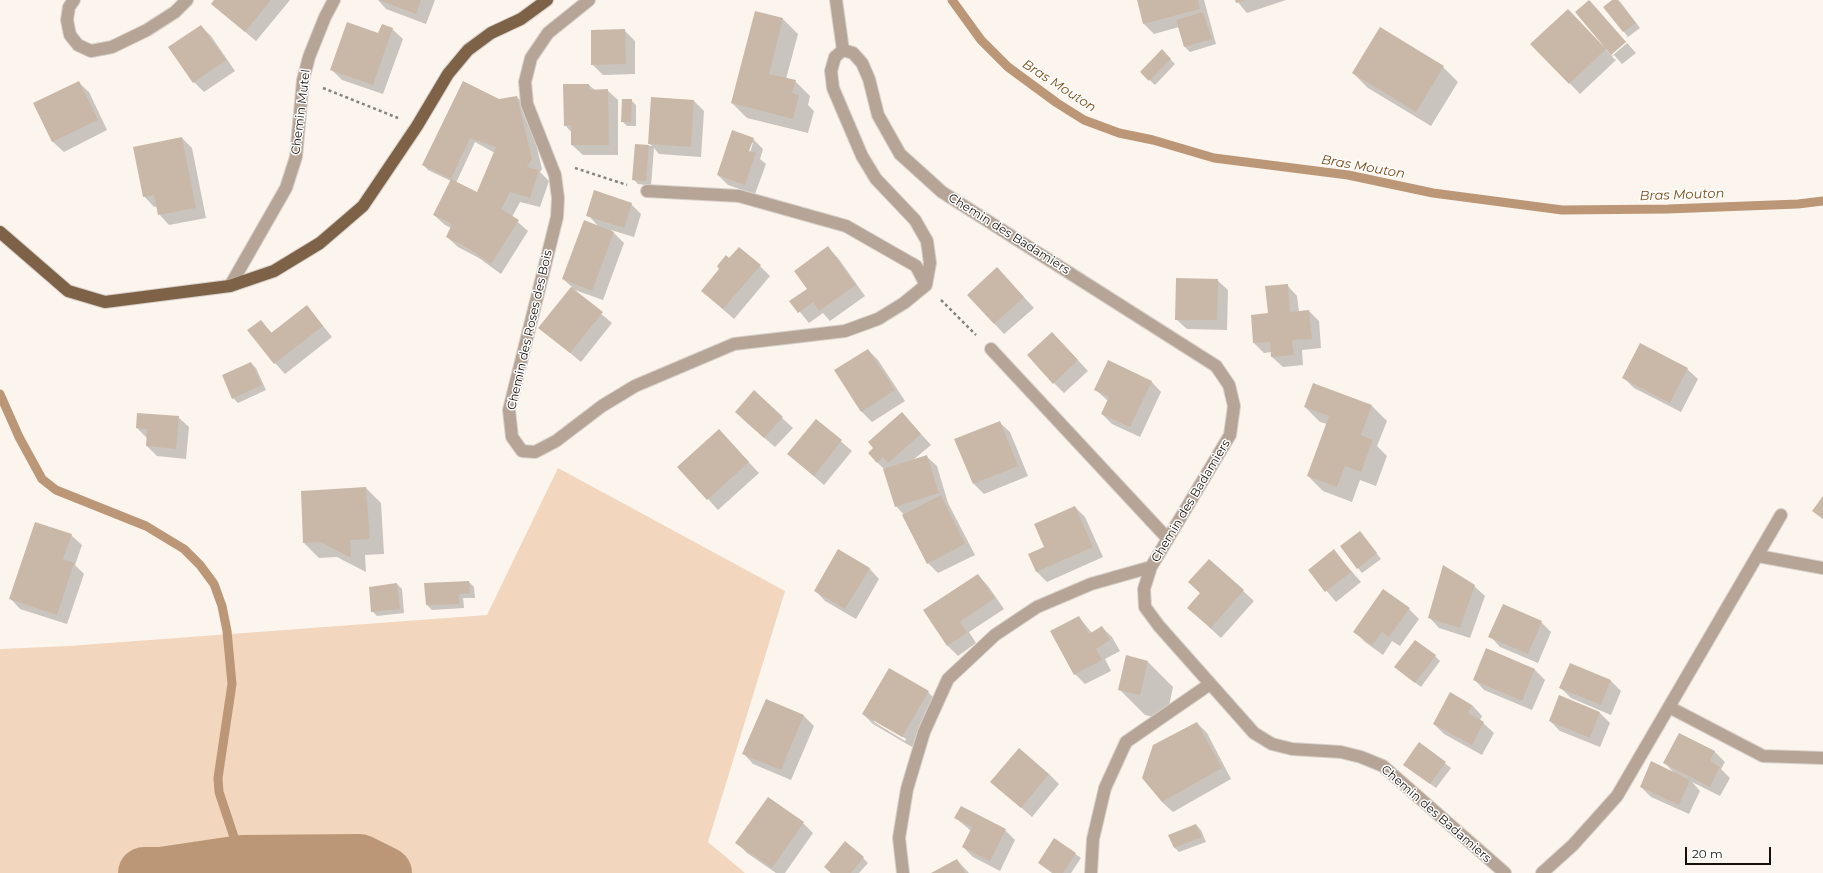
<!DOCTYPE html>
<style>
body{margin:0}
#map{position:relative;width:1823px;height:873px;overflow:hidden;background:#fcf5ee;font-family:Montserrat,sans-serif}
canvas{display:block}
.scale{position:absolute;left:1685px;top:847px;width:86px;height:18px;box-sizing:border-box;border:2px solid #16100a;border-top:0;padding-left:5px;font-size:12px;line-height:14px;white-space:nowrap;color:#16100a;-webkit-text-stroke:3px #fff;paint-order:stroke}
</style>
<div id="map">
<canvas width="1823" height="873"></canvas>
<div class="scale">20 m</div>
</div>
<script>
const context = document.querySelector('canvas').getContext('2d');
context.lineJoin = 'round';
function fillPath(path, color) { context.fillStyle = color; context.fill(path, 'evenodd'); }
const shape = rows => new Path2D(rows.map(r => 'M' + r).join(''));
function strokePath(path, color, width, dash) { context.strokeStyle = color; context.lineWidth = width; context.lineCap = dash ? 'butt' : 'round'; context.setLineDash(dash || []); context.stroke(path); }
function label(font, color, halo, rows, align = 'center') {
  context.font = font + ' Montserrat,sans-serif'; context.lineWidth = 3; context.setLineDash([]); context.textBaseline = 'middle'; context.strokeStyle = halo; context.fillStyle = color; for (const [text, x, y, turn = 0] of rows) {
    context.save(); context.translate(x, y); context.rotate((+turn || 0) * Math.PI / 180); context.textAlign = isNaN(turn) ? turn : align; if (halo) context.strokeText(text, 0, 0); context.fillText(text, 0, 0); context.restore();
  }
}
fillPath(shape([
 [558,468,785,591,708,842,745,873,0,873,0,649,69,646,487,615]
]), '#f2d6bd');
fillPath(shape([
 [216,0,290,0,256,41,212,4],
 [378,0,435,0,426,24,386,9],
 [1138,0,1204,0,1216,44,1190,52,1185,47,1179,27,1154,34,1144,24],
 [1236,0,1286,0,1247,13],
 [1614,0,1618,0,1621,3,1640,28,1628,37,1605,7],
 [1590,1,1626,42,1611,53],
 [783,19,798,34,786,79,795,81,810,96,808,105,814,111,808,133,747,118,732,103],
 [1578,20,1612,56,1627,43,1636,53,1622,64,1614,55,1612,57,1616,60,1580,94,1532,44],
 [201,26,211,36,235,71,204,92,194,82],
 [392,29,403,39,383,94,342,80,332,70,379,34],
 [624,30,635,41,635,74,603,75,592,64],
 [1162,51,1175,64,1155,85,1141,72],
 [1443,67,1458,82,1431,126,1368,88,1353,73],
 [78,82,89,92,107,130,64,152,53,142,34,104],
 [589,85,595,90,607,90,618,100,618,155,583,155,572,145,572,133,565,125],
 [517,97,527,107,542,169,540,172,549,181,540,207,520,202,512,217,528,231,501,274,479,258,458,247,447,237,451,228,445,225,434,215,451,181,428,170,423,165,499,100],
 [475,142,495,153,478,193,456,183],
 [631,100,636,105,636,126,627,126,622,121],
 [694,101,704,111,701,157,659,154,654,148,651,186,638,184,633,179,636,145,652,146,649,143],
 [182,138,192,148,206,218,169,225,159,214,158,206,154,207,144,196],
 [753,139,763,149,760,159,766,164,755,194,728,185,718,175],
 [751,143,753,143,749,156,747,155],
 [631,204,641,214,634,237,611,230,624,243,603,300,572,289,612,323,581,362,540,328,572,287,563,279,599,227,588,215],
 [828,248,838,258,865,296,830,321,823,313,809,323,791,301,808,289],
 [729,259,760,266,770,276,734,319,702,291],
 [1007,279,1034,308,1004,334,968,295],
 [1217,280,1228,290,1227,330,1187,329,1176,319],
 [1287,285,1297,296,1299,312,1309,311,1319,321,1321,348,1302,350,1303,365,1283,367,1272,357,1272,352,1264,353,1254,343,1269,314],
 [307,306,332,337,285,374,275,363,261,321,272,333],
 [1062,343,1088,371,1064,393,1054,383],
 [868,350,878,360,905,401,872,422,862,412,835,370],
 [251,363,256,368,266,390,238,403,233,398],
 [1687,369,1698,379,1681,412,1634,388,1623,377],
 [1151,381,1161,392,1140,437,1112,424,1102,414,1108,401,1096,390],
 [754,392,793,428,775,447,746,422],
 [1372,406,1387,421,1377,446,1387,456,1376,486,1360,480,1352,502,1323,491,1308,476,1327,424,1320,422,1305,407],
 [178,417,189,427,186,459,157,456,147,446,147,438,137,428],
 [816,420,852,451,824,485,788,454],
 [999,422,1010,432,1028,476,984,494,974,484],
 [912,424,931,445,913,460,926,456,937,466,948,503,975,555,938,573,928,563,904,515,896,506,884,469,877,462],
 [729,441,759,473,718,510,679,467],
 [366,488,381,503,384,554,365,555,366,572,337,557,319,558,304,543],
 [1075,507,1085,517,1103,557,1047,582,1036,571,1045,548],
 [1360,532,1381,559,1362,573,1358,568],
 [71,535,82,545,75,565,84,574,67,624,20,609,10,598],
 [1334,551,1361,582,1336,602,1309,570],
 [1209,560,1254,601,1221,638,1188,608,1201,594,1189,582],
 [869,568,879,579,856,619,825,601,815,590],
 [978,575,988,586,1004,609,969,632,976,643,958,656,948,646,925,611],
 [469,582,474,587,475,598,463,598,464,608,432,610,427,605],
 [397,584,402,589,404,613,377,616,372,611],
 [1474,586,1485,596,1470,638,1439,628,1429,617],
 [1409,609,1419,619,1400,646,1392,641,1383,655,1365,642,1355,632],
 [1079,617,1092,633,1102,627,1112,637,1120,651,1105,659,1111,671,1085,684,1075,674],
 [1541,622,1551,632,1538,663,1500,647,1490,636],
 [1435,656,1440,661,1421,687,1395,667],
 [1148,662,1173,687,1166,720,1145,715,1119,689],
 [1535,670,1545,680,1532,710,1484,690,1474,679],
 [1611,681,1621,691,1611,715,1571,698,1561,688],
 [928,692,938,702,912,747,873,724,863,714],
 [874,720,906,739,905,741,874,722],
 [1560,697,1600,713,1610,723,1600,747,1560,731,1550,721],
 [766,700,804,716,814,726,791,780,753,764,743,753],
 [1472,705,1482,716,1480,720,1494,733,1482,755,1444,734,1434,724],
 [1197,723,1207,733,1231,779,1173,812,1162,802],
 [1420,744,1451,768,1436,788,1410,769],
 [1714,751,1725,762,1721,769,1730,778,1720,796,1692,782,1700,791,1689,814,1651,797,1641,787,1674,773,1665,763],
 [1049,774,1059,784,1032,817,992,782],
 [956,818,1005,830,1015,840,1000,871,973,857,963,847,971,831],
 [803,823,813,833,785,873,776,873,747,853,737,843],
 [1196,825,1201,830,1206,842,1179,852,1174,847],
 [1055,839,1081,858,1071,873,1052,873,1039,863],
 [863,858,868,863,859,873,831,873,825,867],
 [957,860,969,873,933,873]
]), '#0003');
strokePath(shape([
 [952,0,981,40,1008,67,1057,103,1084,120,1119,133,1153,140,1214,158,1348,175,1433,193,1562,210,1668,209,1798,204,1823,201],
 [0,394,19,437,42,479,56,490,146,526,184,549,200,565,214,584,222,606,227,631,232,684,218,778,219,792,242,861]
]), '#bb9777', 9);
strokePath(shape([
 [144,873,161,873,242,861,360,860,386,873]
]), '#bb9777', 52);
fillPath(shape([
 [214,0,271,0,245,32,211,4],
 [379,0,421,0,416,14],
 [1137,0,1198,0,1200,9,1143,24],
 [1235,0,1245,0,1236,3],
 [1589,0,1626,42,1611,55,1575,12],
 [1612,0,1618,0,1636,23,1623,32,1603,7],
 [1568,9,1606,49,1569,84,1530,44],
 [755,11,783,18,769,74,796,80,792,93,799,95,793,119,731,103],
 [1203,12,1212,39,1184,47,1176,20],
 [347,22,378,33,382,24,393,28,373,85,330,70],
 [201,25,226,60,193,83,168,47],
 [1380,27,1444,66,1416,112,1352,73],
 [625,29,626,64,591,65,591,30],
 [1162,49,1171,59,1149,81,1140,72],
 [79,81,98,120,52,142,33,103],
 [463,81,499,99,517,96,532,159,527,167,539,170,530,198,510,192,501,209,519,220,491,264,468,248,446,237,452,224,433,215,451,179,477,192,496,147,470,138,451,179,422,165],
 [563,84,589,84,589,90,608,89,609,145,571,145,571,125,564,126],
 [651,97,694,100,691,147,648,144],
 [622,99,632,99,631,122,621,122],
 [732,130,754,138,749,151,756,153,745,185,717,175],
 [182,137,196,208,158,215,154,195,143,197,133,147],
 [635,144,649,145,646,181,632,180],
 [594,190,632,203,624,228,586,216],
 [584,220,614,232,592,291,562,279],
 [828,246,856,285,819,311,813,302,798,313,789,301,807,289,794,271],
 [739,247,761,265,723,309,701,291,719,269,717,266,726,255,729,258],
 [997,267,1024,297,994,324,967,295],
 [1176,278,1218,279,1217,320,1175,320],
 [1288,284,1290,312,1309,310,1312,339,1292,340,1294,355,1271,357,1270,342,1253,343,1251,315,1268,313,1265,286],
 [571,287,603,312,570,353,538,328],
 [307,305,323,326,274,364,247,330,261,320,271,333],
 [1052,332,1078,360,1053,384,1027,355],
 [1640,343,1688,368,1670,403,1622,378],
 [868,349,895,390,861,412,834,370],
 [1108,360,1152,381,1130,427,1101,414,1109,397,1094,390],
 [251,362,262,385,232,399,222,375],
 [1313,383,1372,405,1361,435,1373,440,1361,472,1345,466,1337,487,1307,476,1329,416,1304,407],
 [754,390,783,417,764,438,735,412],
 [902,412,921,434,888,463,883,457,877,463,868,453,873,448,868,442],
 [137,413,179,416,176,449,146,446,147,429,136,428],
 [816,419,842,440,814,476,787,454],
 [1000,421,1018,466,973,484,954,439],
 [719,429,749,462,707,500,677,467],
 [927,455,939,493,895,507,883,469],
 [366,487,370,539,350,540,351,558,321,542,303,543,301,491],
 [941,495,965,544,927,564,902,515],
 [1823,496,1823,519,1812,511],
 [1075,506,1093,547,1036,572,1028,554,1044,547,1034,524],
 [35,522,72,534,63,559,74,563,57,615,9,599],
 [1360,531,1377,553,1357,569,1340,546],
 [838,549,870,568,845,609,814,591],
 [1334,549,1351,572,1325,592,1308,570],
 [1209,559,1244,590,1211,628,1187,608,1200,593,1188,582],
 [1443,565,1475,585,1460,628,1428,618],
 [978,574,995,598,960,622,967,633,947,646,923,610],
 [469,581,470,593,459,594,459,604,426,605,424,583],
 [397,583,400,609,371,612,369,587],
 [1383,589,1410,608,1389,637,1382,632,1372,645,1353,632],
 [1503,604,1542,621,1528,654,1488,637],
 [1079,616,1089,634,1102,626,1110,640,1096,649,1102,660,1074,675,1050,631],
 [1415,640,1436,655,1415,683,1394,667],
 [1486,648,1535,669,1522,701,1473,680],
 [1126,655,1148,661,1140,695,1118,690],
 [1570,663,1611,680,1601,705,1559,688],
 [889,668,929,691,902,737,862,714],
 [1450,692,1472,705,1468,713,1484,722,1472,745,1433,724],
 [1559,695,1600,712,1590,738,1549,721],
 [766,699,804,715,781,770,742,754],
 [1197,722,1222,768,1162,802,1142,778,1153,745],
 [1679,733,1715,751,1710,761,1720,767,1710,787,1663,763],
 [1419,742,1446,762,1430,784,1403,765],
 [1019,748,1049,774,1021,808,990,782],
 [1651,761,1690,780,1679,805,1640,787],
 [768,797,804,822,772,868,735,843],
 [961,806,1006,829,990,861,962,847,972,827,954,818],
 [1196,824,1202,837,1174,848,1168,835],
 [1054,838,1076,853,1063,873,1053,873,1038,863],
 [845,841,864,857,851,873,831,873,824,867],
 [957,859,965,873,931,873]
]), '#c9b8a8');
const minor = shape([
 [74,0,69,7,67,20,70,35,78,45,91,51,112,47,147,30,175,12,187,0],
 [589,0,548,33,531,58,525,82,527,104,555,175,558,198,557,217,509,410,512,437,522,451,535,452,556,441,602,406,635,386,734,344,845,331,878,319,904,303,926,285,930,263,927,241,915,220,876,179,862,156,833,88,831,71,835,57,843,50,836,0],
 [843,50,853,53,862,63,869,79,878,115,900,154,942,192,1216,366,1229,385,1234,406,1230,435,1151,567,1144,589,1145,607,1159,626,1254,733,1272,744,1292,749,1341,752,1361,757,1383,766,1505,873],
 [647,191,739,196,846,226,916,266,926,285],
 [230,286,286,188,296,157,303,80,309,57,325,17,334,0],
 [991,349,1168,539],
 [1758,556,1823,568],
 [1669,707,1763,756,1823,758],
 [903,873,899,838,907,789,924,732,948,679,995,635,1037,607,1091,584,1151,567],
 [1091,873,1093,839,1105,788,1126,742,1210,684],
 [1542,873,1573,845,1617,796,1781,515]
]);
const major = shape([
 [0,232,68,291,105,302,230,286,274,271,320,243,363,206,417,126,448,74,468,50,491,33,521,19,547,0]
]);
strokePath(minor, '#d7d0ca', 14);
strokePath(major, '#d7d0ca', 14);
strokePath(shape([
 [323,88,398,118],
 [575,168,627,185],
 [941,300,976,335]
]), '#88827b', 2.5, [3, 3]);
strokePath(minor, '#b6a597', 12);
strokePath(major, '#7e6248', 12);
label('12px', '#16100a', '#fff', [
 ["Chemin Mutel",301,112,-83],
 ["Chemin des Badamiers",1009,234,32],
 ["Chemin des Roses des Bois",530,330,-77],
 ["Chemin des Badamiers",1191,501,-59],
 ["Chemin des Badamiers",1436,814,41]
]);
label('italic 13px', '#7b4b15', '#fff', [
 ["Bras Mouton",1059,86,33],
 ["Bras Mouton",1363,167,10],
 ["Bras Mouton",1682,195,-2]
]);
</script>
